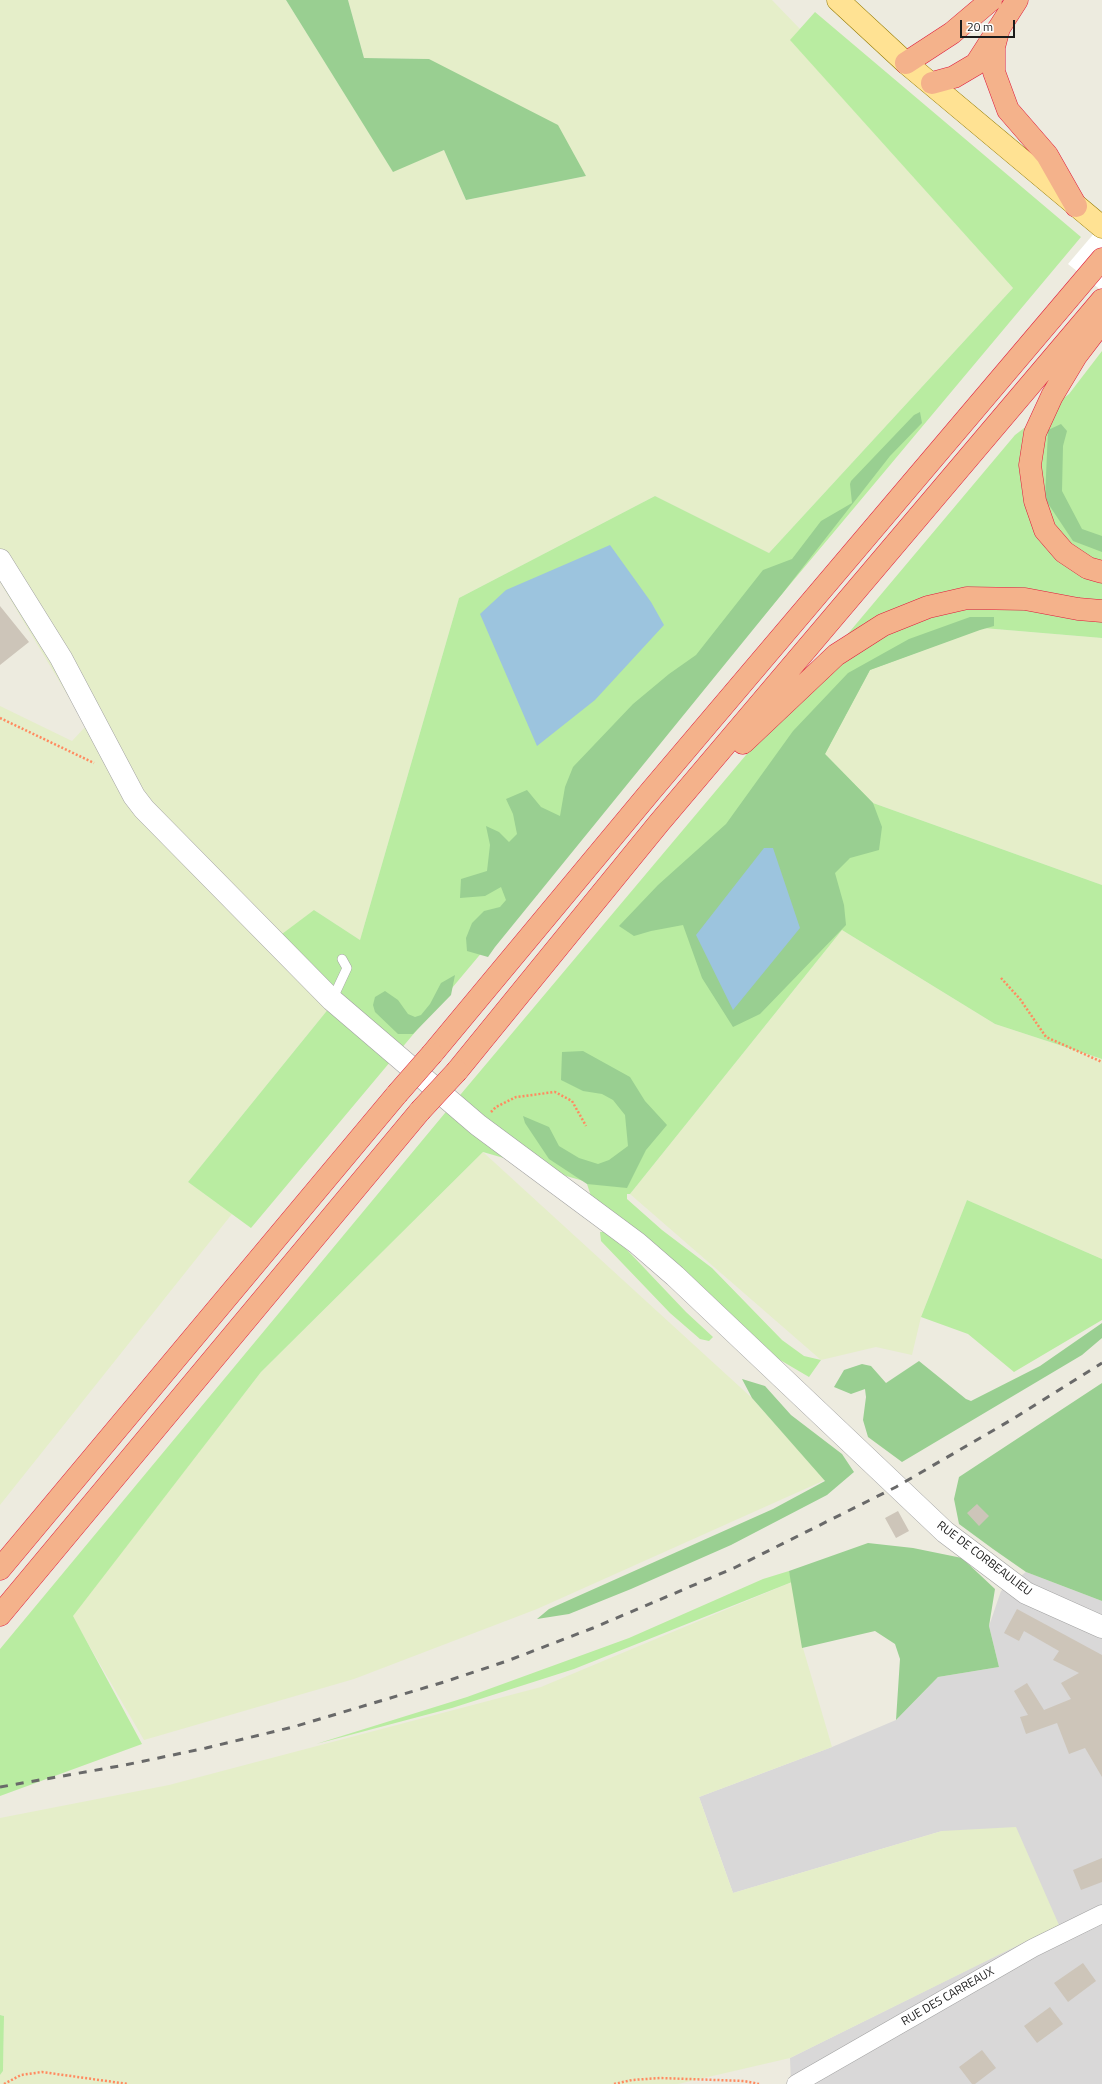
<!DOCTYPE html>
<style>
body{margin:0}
#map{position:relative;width:1102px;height:2084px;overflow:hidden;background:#edebdf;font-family:"Titillium Web",sans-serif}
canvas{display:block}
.scale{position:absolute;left:960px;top:20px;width:55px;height:18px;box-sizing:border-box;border:2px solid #1b1b1b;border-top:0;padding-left:5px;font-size:12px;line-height:14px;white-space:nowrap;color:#1b1b1b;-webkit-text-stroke:3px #fff;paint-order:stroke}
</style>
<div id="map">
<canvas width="1102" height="2084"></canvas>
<div class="scale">20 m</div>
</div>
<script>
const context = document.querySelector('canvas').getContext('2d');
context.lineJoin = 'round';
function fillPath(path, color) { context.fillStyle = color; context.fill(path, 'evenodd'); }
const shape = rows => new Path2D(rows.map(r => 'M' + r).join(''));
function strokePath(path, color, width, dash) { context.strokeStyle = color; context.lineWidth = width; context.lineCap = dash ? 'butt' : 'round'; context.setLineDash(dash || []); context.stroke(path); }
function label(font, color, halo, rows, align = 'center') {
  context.font = font + ' "Titillium Web",sans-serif'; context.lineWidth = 3.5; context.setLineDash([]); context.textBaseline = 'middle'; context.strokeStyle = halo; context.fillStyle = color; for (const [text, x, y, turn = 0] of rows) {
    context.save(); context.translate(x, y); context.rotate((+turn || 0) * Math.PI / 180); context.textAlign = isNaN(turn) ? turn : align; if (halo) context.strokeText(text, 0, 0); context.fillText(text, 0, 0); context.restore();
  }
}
fillPath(shape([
 [1026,1572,1102,1601,1102,2084,791,2084,790,2058,1058,1925,942,1831,733,1893,699,1797,832,1747,896,1720,938,1677,999,1667,989,1626,1001,1591]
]), '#d9d8d8');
fillPath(shape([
 [0,0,286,0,393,171,444,150,466,200,586,176,429,59,364,58,348,0,772,0,800,29,791,40,1013,288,769,553,655,496,459,598,360,940,314,910,338,997,188,1182,232,1214,0,1505,0,706,72,741,86,726,0,582],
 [983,628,1102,638,1102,885,873,803,825,754,870,670],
 [842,930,995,1024,1102,1059,1102,1259,967,1200,921,1317,912,1355,876,1347,821,1360,630,1194],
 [483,1152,752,1398,825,1480,537,1609,354,1679,144,1740,72,1616,261,1372],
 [792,1582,803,1648,832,1747,699,1797,733,1893,942,1831,1016,1827,1059,1925,790,2058,678,2084,0,2084,0,2075,3,2071,4,2016,0,2015,0,1818,169,1785,541,1687]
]), '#e5eec9');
fillPath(shape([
 [815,12,1081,237,251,1228,188,1182,338,997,282,934,314,910,360,940,459,598,655,496,769,553,1013,288,790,40],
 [1102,351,1102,638,983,628,870,670,825,754,873,803,1102,885,1102,1059,995,1024,842,930,630,1194,627,1194,627,1199,662,1230,712,1268,782,1340,804,1356,821,1360,809,1377,775,1357,591,1196,587,1184,594,1184,483,1152,261,1372,73,1616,142,1744,0,1796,0,1649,445,1113,1015,435,1069,394],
 [967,1200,1102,1259,1102,1320,1014,1372,968,1334,921,1317],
 [600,1232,610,1232,686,1312,713,1337,709,1341,700,1339,670,1313,601,1241],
 [789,1571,792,1582,574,1669,452,1708,316,1744,467,1697,629,1638,763,1579],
 [0,2015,4,2016,3,2071,0,2075]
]), '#b9eca1');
fillPath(shape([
 [286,0,348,0,364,58,429,59,558,125,586,176,466,200,444,150,393,172],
 [920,412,922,423,890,456,782,594,495,947,488,957,467,951,466,938,472,923,484,911,500,907,506,900,501,887,485,896,460,898,461,879,487,871,490,845,486,826,499,832,509,842,517,834,513,814,506,799,527,790,541,807,560,816,565,787,573,767,633,704,669,674,696,655,763,570,792,559,821,521,852,503,850,484,851,481,914,415],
 [1061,424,1067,431,1063,446,1062,491,1082,529,1102,536,1102,552,1073,541,1045,499,1048,430],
 [970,617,994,617,994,626,980,630,870,670,825,754,873,803,882,827,879,850,850,858,835,873,844,905,846,925,760,1014,733,1027,702,978,683,925,651,931,634,936,619,926,658,885,726,824,793,731,848,673,909,639],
 [455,975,451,995,413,1034,398,1034,375,1012,373,1005,375,997,385,991,398,1000,408,1014,415,1017,421,1015,430,1004,441,983],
 [583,1051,630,1077,645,1101,667,1125,646,1150,627,1188,587,1184,549,1159,525,1123,523,1116,549,1127,559,1146,579,1158,598,1164,609,1160,628,1146,625,1115,613,1100,602,1094,583,1091,561,1080,562,1052],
 [1102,1323,1102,1338,1082,1355,902,1462,868,1437,863,1420,866,1397,865,1389,851,1394,834,1387,844,1370,862,1364,871,1366,886,1383,919,1361,966,1399,971,1401,1040,1366],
 [742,1379,765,1386,791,1415,842,1454,854,1472,827,1495,731,1545,631,1589,569,1614,537,1619,549,1609,773,1509,825,1481,752,1398],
 [1102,1383,1102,1601,1026,1572,993,1549,959,1524,954,1499,959,1477],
 [868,1543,913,1548,962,1558,995,1589,989,1626,999,1667,938,1677,896,1720,900,1659,895,1644,875,1631,802,1648,789,1571]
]), '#99cf91');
fillPath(shape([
 [610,545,651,602,664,625,595,700,537,746,480,614,506,590],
 [764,848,773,848,800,928,733,1010,696,935]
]), '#9cc4de');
fillPath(shape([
 [1102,224,1102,291,1068,264]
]), '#fff');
fillPath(shape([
 [0,606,29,642,0,665],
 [977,1504,989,1516,979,1526,967,1513],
 [898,1511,909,1531,896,1538,885,1518],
 [1017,1609,1102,1655,1102,1777,1085,1748,1069,1754,1057,1723,1026,1734,1020,1717,1028,1715,1014,1691,1027,1683,1044,1710,1071,1699,1061,1683,1079,1673,1053,1660,1059,1651,1024,1631,1019,1641,1004,1633],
 [1102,1858,1102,1882,1081,1890,1073,1870],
 [1083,1963,1096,1981,1068,2002,1054,1983],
 [1050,2007,1063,2024,1037,2043,1024,2026],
 [982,2050,996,2068,975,2084,972,2084,959,2067]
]), '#cdc5b9');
const service = shape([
 [332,1000,347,968,342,959]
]);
const minor = shape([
 [796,2084,1033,1948,1102,1914]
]);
const tertiary = shape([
 [0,560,61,658,134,796,144,809,332,1000,478,1125,637,1243,675,1276,945,1532,1026,1593,1102,1627]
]);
const primary = shape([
 [838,0,906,63,1102,227]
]);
const trunk = shape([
 [999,28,994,47,994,72,1008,110,1047,155,1076,206],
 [906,63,952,33,991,0],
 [932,83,954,77,976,64,1017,0],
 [1102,322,1076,356,1052,396,1035,433,1030,465,1035,501,1045,530,1064,552,1088,568,1102,572],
 [743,743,836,655,883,625,928,607,967,598,1025,599,1078,609,1102,611],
 [432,1054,650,792,1102,259],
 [457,1071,659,823,1102,300],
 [0,1569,397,1094],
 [0,1615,420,1111]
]);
strokePath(service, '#a2a2a2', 10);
strokePath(minor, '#a2a2a2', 19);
strokePath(tertiary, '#a2a2a2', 23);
strokePath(primary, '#927a00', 23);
strokePath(trunk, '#de1a3c', 23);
strokePath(shape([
 [0,718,94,763],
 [1001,978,1020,999,1046,1037,1102,1062],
 [491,1112,496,1107,516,1097,555,1092,572,1101,586,1126],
 [4,2084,21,2075,42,2072,128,2084],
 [614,2084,632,2080,660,2078,744,2081,759,2084]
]), '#ff8a5f', 2.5, [2, 2]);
strokePath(service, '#fff', 9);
strokePath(minor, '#fff', 18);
strokePath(tertiary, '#fff', 22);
strokePath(primary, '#ffe293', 22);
strokePath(trunk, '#f4b28b', 22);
strokePath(shape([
 [0,1787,125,1765,206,1748,293,1727,444,1682,507,1661,593,1628,734,1568,896,1487,1011,1420,1102,1363]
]), '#696969', 3, [8, 8]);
const trunkBridge = shape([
 [397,1094,432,1054],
 [420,1111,457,1071]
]);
strokePath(trunkBridge, '#de1a3c', 23, []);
strokePath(trunkBridge, '#f4b28b', 22);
label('12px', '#1b1b1b', '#fff', [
 ["RUE DE CORBEAULIEU",984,1559,37],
 ["RUE DES CARREAUX",948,1997,-30]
]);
</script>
